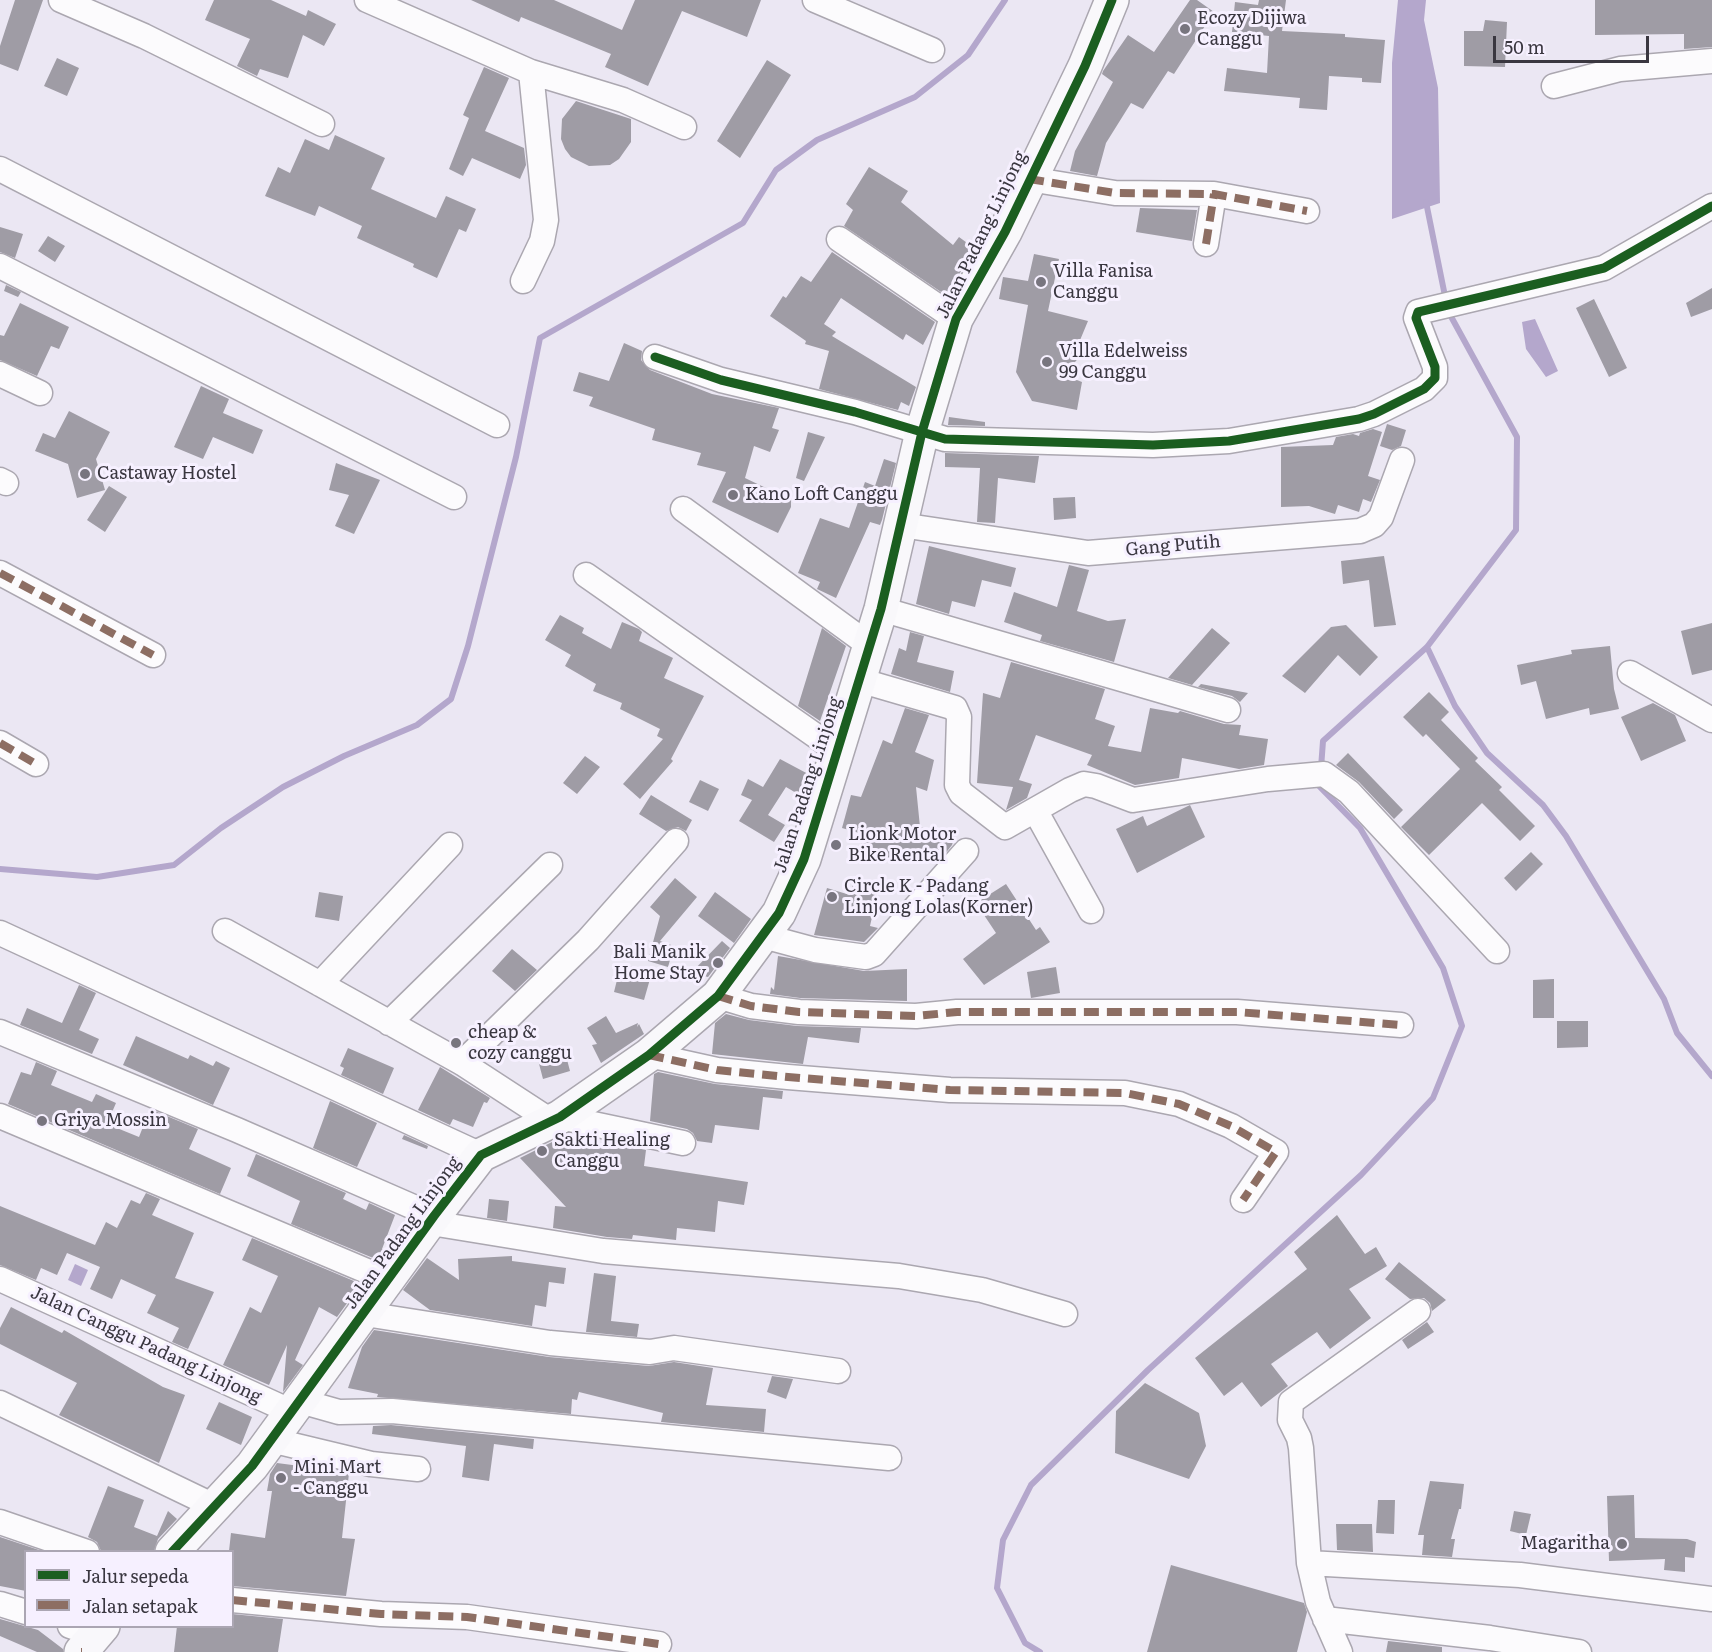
<!DOCTYPE html>
<style>
body{margin:0}
#map{position:relative;width:1712px;height:1652px;overflow:hidden;background:#ebe7f3;font-family:Literata,serif}
canvas{display:block}
.legend{position:absolute;left:24px;top:1550px;width:210px;height:78px;box-sizing:border-box;background:#f6f0ff;border:2px solid #aba6b3;margin:0;padding:8px 10px;list-style:none;font-size:18px;color:#3a3740}
.legend li{display:flex;align-items:center;gap:12px;height:30px}
.legend b{width:30px;border:2px solid #aba6b3}
.scale{position:absolute;left:1493px;top:36px;width:156px;height:27px;box-sizing:border-box;border:3px solid #3a3740;border-top:0;padding-left:8px;font-size:18px;line-height:21px;white-space:nowrap;color:#3a3740;-webkit-text-stroke:4px #f6f0ff;paint-order:stroke}
</style>
<div id="map">
<canvas width="1712" height="1652"></canvas>
<ul class="legend">
<li><b style="height:8px;background:#1b5e20"></b>Jalur sepeda</li>
<li><b style="height:8px;background:#8d6e63"></b>Jalan setapak</li>
</ul>
<div class="scale">50 m</div>
</div>
<script>
const context = document.querySelector('canvas').getContext('2d');
context.lineJoin = 'round';
function fillPath(path, color) { context.fillStyle = color; context.fill(path, 'evenodd'); }
const shape = rows => new Path2D(rows.map(r => 'M' + r).join(''));
function strokePath(path, color, width, dash) { context.strokeStyle = color; context.lineWidth = width; context.lineCap = dash ? 'butt' : 'round'; context.setLineDash(dash || []); context.stroke(path); }
function label(font, color, halo, rows, align = 'center') {
  context.font = font + ' Literata,serif'; context.lineWidth = 6; context.setLineDash([]); context.textBaseline = 'middle'; context.strokeStyle = halo; context.fillStyle = color; for (const [text, x, y, turn = 0] of rows) {
    context.save(); context.translate(x, y); context.rotate((+turn || 0) * Math.PI / 180); context.textAlign = isNaN(turn) ? turn : align; if (halo) context.strokeText(text, 0, 0); context.fillText(text, 0, 0); context.restore();
  }
}
fillPath(shape([
 [1398,0,1426,0,1424,20,1438,88,1440,203,1392,219,1392,63],
 [1535,319,1558,371,1546,377,1526,349,1522,322],
 [75,1264,88,1270,81,1286,68,1280]
]), '#b4a7cc');
strokePath(shape([
 [1426,202,1446,301],
 [1427,647,1455,706,1487,753,1543,805,1566,836,1664,999,1677,1033,1712,1076],
 [1321,768,1323,741,1427,647,1516,530,1517,437,1448,311],
 [0,869,97,877,174,865,221,828,283,787,344,756,417,725,451,699,468,646,516,457,540,338,743,223,776,170,817,140,915,97,968,55,1005,0],
 [1040,1652,1025,1643,997,1588,1003,1540,1031,1485,1148,1370,1361,1175,1433,1098,1462,1026,1443,968,1360,828,1319,786,1320,781]
]), '#b4a7cc', 6);
fillPath(shape([
 [15,0,43,0,18,71,0,64,0,46],
 [214,0,271,0,306,16,308,10,336,24,324,46,303,35,288,78,260,69,257,76,237,66,250,39,205,20],
 [471,0,554,0,622,30,635,0,761,0,747,37,682,11,648,86,605,67,611,54,521,17,519,22],
 [1190,0,1197,0,1214,12,1174,74,1168,71,1143,109,1131,103,1106,143,1097,176,1070,171,1075,151,1113,82,1102,74,1103,71,1128,35,1154,52],
 [1259,0,1286,0,1282,31,1345,34,1345,37,1385,40,1381,83,1362,82,1362,78,1329,76,1327,110,1299,108,1300,98,1224,91,1227,68,1267,73,1269,36,1232,32,1235,2,1258,5],
 [1595,0,1712,0,1712,47,1684,49,1684,34,1595,35],
 [1485,20,1507,22,1505,67,1464,66,1464,31,1483,31],
 [57,58,79,68,67,96,44,86],
 [767,60,791,75,740,158,717,141],
 [484,67,509,78,485,131,524,148,526,165,520,179,472,158,463,176,449,169,469,118,463,115],
 [576,101,631,119,631,142,619,159,610,165,589,166,571,157,565,149,561,139,562,119],
 [335,135,385,158,371,189,436,218,446,196,476,209,466,232,459,229,437,278,413,267,414,264,357,238,362,226,319,206,315,216,265,196,278,167,290,173,305,139,329,150],
 [869,167,908,191,901,202,953,245,959,237,974,248,947,296,844,226,853,210,846,204],
 [1140,208,1197,210,1192,241,1136,232],
 [0,227,23,234,15,258,0,252],
 [48,236,65,246,55,262,38,251],
 [832,252,935,322,923,345,906,334,903,340,841,298,824,324,836,332,832,336,916,387,909,406,901,402,898,410,819,389,829,351,805,344,806,341,770,316,783,296,786,298,801,276,811,282],
 [1034,254,1059,259,1048,311,1088,321,1078,345,1081,355,1064,375,1082,382,1077,410,1032,401,1016,372,1028,305,999,299,1003,277,1028,281],
 [6,285,21,292,18,297,4,291],
 [1712,288,1712,309,1691,317,1686,303],
 [1594,299,1627,368,1609,377,1576,308],
 [20,303,69,327,59,349,51,346,37,376,0,360,0,335,4,336],
 [624,343,642,351,641,360,650,370,712,394,779,408,772,428,779,430,770,452,754,446,745,478,791,500,791,507,778,533,712,502,726,472,697,465,701,453,652,440,655,429,589,406,593,397,573,391,579,372,609,381],
 [201,386,229,399,223,413,263,430,253,454,213,437,203,459,174,447],
 [69,411,110,432,96,459,105,490,77,498,68,464,35,451,43,433,55,438],
 [949,417,985,422,985,426,948,425],
 [1387,424,1406,430,1401,446,1392,450,1380,446],
 [1373,429,1382,432,1368,476,1380,480,1371,502,1363,499,1359,512,1338,505,1335,514,1309,506,1281,507,1281,447,1333,445,1336,437,1353,434,1359,436,1360,433],
 [808,432,825,437,804,481,796,478],
 [945,453,1039,456,1035,483,998,478,995,523,977,522,980,468,945,467],
 [884,459,896,463,882,520,880,525,870,522,836,598,817,589,820,582,798,573,820,518,849,528,865,482,875,486],
 [336,463,380,480,354,534,335,526,349,495,329,490],
 [109,486,127,497,105,532,87,520],
 [1075,497,1076,518,1054,520,1053,498],
 [929,546,1016,568,1011,587,982,580,975,607,952,601,949,614,916,604],
 [1384,556,1396,625,1374,627,1369,580,1343,584,1341,561],
 [1069,565,1089,570,1077,611,1108,621,1126,619,1114,662,1040,641,1042,635,1004,622,1014,592,1057,607],
 [560,615,584,628,582,633,611,649,622,622,639,629,642,632,639,641,673,658,664,678,704,696,671,759,673,761,640,799,623,784,663,739,657,736,660,729,620,709,622,703,593,691,596,684,565,666,571,655,545,640],
 [1712,623,1712,670,1692,675,1681,631],
 [1346,625,1378,657,1360,676,1338,655,1305,693,1282,676,1331,627],
 [822,628,846,646,820,721,798,706],
 [1212,628,1230,643,1192,685,1168,678],
 [910,632,924,636,917,662,954,671,950,692,891,674,899,648,906,651],
 [1610,646,1614,689,1619,709,1590,715,1589,708,1546,719,1536,681,1521,685,1517,665,1572,654,1571,650],
 [1011,662,1105,689,1095,719,1115,726,1108,746,1141,752,1150,708,1178,713,1180,711,1224,724,1241,725,1239,735,1268,739,1264,765,1239,769,1182,758,1179,778,1135,785,1087,765,1092,755,1036,735,1019,780,1032,784,1027,798,1006,810,1013,787,977,783,983,693,1000,698],
 [1201,684,1248,693,1240,702,1232,696,1198,687],
 [1429,692,1449,712,1441,720,1478,758,1475,761,1502,787,1499,790,1535,826,1520,841,1482,803,1429,855,1401,827,1460,769,1426,734,1423,737,1403,717],
 [1653,703,1675,715,1686,741,1641,761,1621,717],
 [905,708,929,715,915,752,934,760,927,791,916,787,920,827,955,835,952,845,944,855,920,849,922,859,901,862,901,860,860,852,863,834,842,828,851,795,861,797,883,740,892,744],
 [1348,753,1403,810,1394,819,1359,782,1336,765],
 [585,756,600,767,577,794,563,783],
 [780,759,810,775,803,797,786,787,768,815,785,825,774,842,739,821,752,800,741,795,748,779,763,787],
 [700,780,719,789,708,811,689,802],
 [651,795,692,820,686,831,678,827,666,831,639,814],
 [1190,805,1205,837,1137,873,1116,829,1143,816,1147,826],
 [1531,852,1543,864,1516,891,1504,878],
 [675,878,697,897,660,941,674,946,668,967,648,961,660,916,650,907],
 [853,884,878,890,870,926,878,928,864,942,814,935,827,888,850,895],
 [1006,884,1036,930,1040,927,1050,942,984,985,963,959,996,933,976,903],
 [319,892,343,896,339,921,315,917],
 [715,892,751,919,734,943,698,916],
 [722,941,730,948,708,977,691,973],
 [512,949,537,970,515,991,492,971],
 [778,956,864,971,907,969,907,1001,800,998,770,994,771,987,774,990],
 [621,964,652,972,644,1000,614,992],
 [1056,967,1060,993,1031,998,1027,972],
 [1554,979,1554,1018,1533,1018,1533,980],
 [79,985,96,993,79,1030,99,1039,92,1054,20,1025,27,1008,62,1023],
 [726,1014,749,1020,797,1026,861,1028,859,1043,808,1037,803,1064,712,1054,715,1023],
 [606,1016,616,1033,638,1023,637,1027,639,1024,644,1034,601,1063,592,1045,597,1044,587,1028],
 [1557,1021,1588,1021,1588,1047,1557,1048],
 [136,1036,188,1059,190,1055,213,1066,216,1061,230,1068,213,1105,123,1065],
 [348,1048,394,1068,383,1094,341,1075,344,1068,340,1066],
 [565,1052,570,1071,543,1079,538,1060],
 [36,1062,57,1071,51,1085,92,1102,96,1094,116,1103,107,1124,139,1137,150,1109,198,1129,189,1149,231,1168,220,1194,8,1104,21,1072,31,1075],
 [440,1067,490,1098,487,1103,484,1102,473,1127,453,1119,450,1125,418,1110],
 [658,1072,715,1084,783,1091,782,1099,763,1097,759,1130,715,1125,712,1143,697,1141,693,1133,687,1129,650,1121,654,1074],
 [330,1101,377,1123,357,1167,313,1148],
 [404,1135,428,1146,427,1149,402,1139],
 [558,1139,613,1147,613,1143,646,1150,644,1166,748,1182,744,1205,718,1201,715,1232,677,1228,676,1240,633,1235,632,1239,607,1237,553,1228,555,1206,566,1207,520,1158],
 [256,1154,346,1193,343,1199,366,1210,369,1203,395,1215,382,1249,386,1250,378,1260,291,1224,300,1201,247,1176],
 [146,1193,160,1199,152,1215,194,1233,175,1278,214,1292,188,1349,172,1342,179,1328,147,1313,156,1295,121,1279,112,1299,90,1289,100,1267,67,1253,57,1275,41,1268,36,1280,0,1265,0,1206,95,1245,106,1222,117,1228,131,1200,140,1204],
 [489,1199,509,1201,507,1221,487,1218],
 [1337,1215,1365,1254,1376,1247,1387,1266,1349,1289,1371,1318,1330,1349,1317,1332,1271,1364,1288,1386,1261,1407,1242,1382,1224,1396,1195,1358,1307,1269,1294,1252],
 [252,1238,361,1284,337,1317,319,1307,295,1360,303,1365,283,1392,287,1345,269,1385,223,1365,250,1307,261,1313,278,1276,242,1260],
 [512,1256,512,1261,566,1268,564,1284,549,1282,546,1307,535,1305,532,1326,430,1310,403,1290,427,1258,459,1280,458,1259],
 [1399,1262,1446,1300,1432,1311,1430,1303,1424,1298,1410,1299,1385,1279],
 [594,1273,616,1276,611,1321,639,1324,637,1337,586,1332],
 [11,1307,62,1333,64,1330,163,1387,185,1395,159,1463,59,1415,77,1383,0,1344,0,1328],
 [1427,1322,1434,1332,1408,1349,1402,1340],
 [374,1330,549,1357,649,1366,674,1362,713,1368,706,1405,766,1409,764,1432,661,1422,663,1413,579,1392,577,1400,572,1399,571,1414,377,1397,378,1394,348,1388,362,1347],
 [772,1376,793,1379,786,1399,767,1392],
 [1145,1383,1199,1413,1206,1446,1189,1479,1115,1453,1116,1411],
 [219,1402,252,1417,241,1445,206,1429],
 [391,1425,534,1439,533,1449,494,1444,489,1481,462,1477,466,1446,372,1434,373,1426],
 [277,1463,323,1469,323,1467,349,1473,342,1538,355,1539,346,1596,232,1586,232,1551,229,1551,231,1533,265,1538,272,1491,267,1491,270,1474],
 [1430,1481,1464,1484,1461,1509,1459,1509,1451,1539,1455,1539,1452,1557,1422,1555,1424,1535,1418,1535],
 [108,1486,144,1500,134,1527,157,1536,168,1511,177,1519,158,1539,154,1551,101,1551,97,1542,88,1537],
 [1634,1495,1635,1538,1687,1539,1696,1542,1694,1558,1685,1557,1685,1572,1664,1570,1665,1559,1609,1561,1607,1496],
 [1378,1500,1395,1500,1394,1534,1376,1533],
 [1514,1511,1531,1514,1526,1535,1510,1531],
 [1336,1524,1372,1524,1373,1552,1337,1550],
 [0,1537,42,1551,26,1551,26,1591,0,1586],
 [1171,1565,1304,1603,1307,1612,1297,1652,1147,1652],
 [232,1614,283,1619,278,1652,174,1652,177,1626,232,1626],
 [0,1619,38,1630,63,1649,63,1652,37,1652,0,1636],
 [1388,1641,1442,1647,1442,1652,1386,1652]
]), '#9f9ca5');
const street = shape([
 [61,0,144,36,322,124],
 [367,0,531,72,623,100,684,127],
 [815,0,932,50],
 [1554,86,1620,69,1712,61],
 [0,169,497,425],
 [1029,179,1115,193,1214,194,1307,211],
 [839,239,956,319],
 [1206,244,1214,194],
 [0,266,454,497],
 [523,281,542,241,546,220,531,72],
 [655,357,721,380,855,412,945,439,1153,445,1229,441,1359,419,1374,414,1424,389,1435,378,1435,367,1416,318,1418,312,1604,268,1712,206],
 [0,374,40,393],
 [0,480,6,483],
 [683,509,869,645],
 [901,525,1088,553,1360,531,1374,525,1381,517,1402,460],
 [0,573,153,655],
 [586,575,836,750],
 [881,609,1228,710],
 [1630,673,1712,720],
 [859,680,955,708,959,717,957,785,961,793,1005,827,1070,790,1084,784,1096,786,1133,800,1268,779,1324,774,1349,792,1497,951],
 [0,743,36,764],
 [1035,810,1091,911],
 [225,931,462,1063,551,1121],
 [0,933,481,1155],
 [763,936,815,950,866,957,874,954,966,851],
 [320,984,450,845],
 [718,996,751,1006,799,1012,916,1016,957,1012,1237,1012,1401,1025],
 [389,1023,550,865],
 [0,1032,237,1130,434,1216],
 [649,1055,717,1070,788,1077,950,1090,1125,1093,1179,1104,1231,1126,1276,1152,1243,1200],
 [462,1063,588,940,676,841],
 [0,1116,388,1280],
 [560,1117,683,1143],
 [431,1223,603,1251,899,1276,982,1290,1065,1314],
 [0,1279,292,1412],
 [365,1314,550,1343,650,1352,674,1348,838,1371],
 [300,1401,339,1412,392,1411,889,1458],
 [0,1403,214,1506],
 [271,1440,371,1464,418,1469],
 [0,1522,87,1552],
 [1309,1563,1520,1575,1712,1599],
 [232,1600,381,1614,467,1617,659,1644],
 [0,1604,26,1612],
 [1325,1619,1490,1638,1579,1652],
 [70,1626,96,1635],
 [1340,1652,1318,1602,1309,1563,1301,1448,1299,1438,1290,1420,1291,1402,1418,1311]
]);
const secondary = shape([
 [172,1552,252,1466,434,1216,481,1155,560,1117,649,1055,718,996,779,913,804,859,881,609,922,432,956,319,1005,232,1085,66,1112,0],
 [81,1652,103,1626]
]);
strokePath(street, '#aba7b0', 27);
strokePath(secondary, '#aba7b0', 36);
strokePath(street, '#fcfbfd', 24);
strokePath(secondary, '#f9f8fb', 33);
strokePath(shape([
 [1029,179,1115,193,1214,194,1307,211],
 [1206,244,1214,194],
 [0,573,153,655],
 [0,743,36,764],
 [718,996,751,1006,799,1012,916,1016,957,1012,1237,1012,1401,1025],
 [649,1055,717,1070,788,1077,950,1090,1125,1093,1179,1104,1231,1126,1276,1152,1243,1200],
 [232,1600,381,1614,467,1617,659,1644],
 [81,1652,82,1652]
]), '#8d6e63', 8, [15, 8]);
strokePath(shape([
 [655,357,721,380,855,412,945,439,1153,445,1229,441,1359,419,1374,414,1424,389,1435,378,1435,367,1416,318,1418,312,1604,268,1712,206],
 [172,1552,252,1466,434,1216,481,1155,560,1117,649,1055,718,996,779,913,804,859,881,609,922,432,956,319,1005,232,1085,66,1112,0]
]), '#1b5e20', 9);
for (const [x, y, r, color] of [
 [1185,29,6,"#78757f"],
 [1041,282,6,"#78757f"],
 [1047,362,6,"#78757f"],
 [85,474,6,"#78757f"],
 [733,495,6,"#78757f"],
 [836,845,6,"#78757f"],
 [832,897,6,"#78757f"],
 [718,963,6,"#78757f"],
 [456,1043,6,"#78757f"],
 [42,1121,6,"#78757f"],
 [542,1151,6,"#78757f"],
 [281,1478,6,"#78757f"],
 [1622,1544,6,"#78757f"]
]) { const dot = new Path2D(); dot.arc(x, y, r, 0, 2 * Math.PI); context.fillStyle = color; context.fill(dot); strokePath(dot, '#f6f0ff', 2); }
label('18px', '#3a3740', '#f6f0ff', [
 ["Ecozy Dijiwa",1197,19],
 ["Canggu",1197,40],
 ["Villa Fanisa",1053,272],
 ["Canggu",1053,293],
 ["Villa Edelweiss",1059,352],
 ["99 Canggu",1059,373],
 ["Castaway Hostel",97,474],
 ["Kano Loft Canggu",745,495],
 ["Lionk Motor",848,835],
 ["Bike Rental",848,856],
 ["Circle K - Padang",844,887],
 ["Linjong Lolas(Korner)",844,908],
 ["Bali Manik",706,953,"right"],
 ["Home Stay",706,974,"right"],
 ["cheap &",468,1033],
 ["cozy canggu",468,1054],
 ["Griya Mossin",54,1121],
 ["Sakti Healing",554,1141],
 ["Canggu",554,1162],
 ["Mini Mart",293,1468],
 ["- Canggu",293,1489],
 ["Magaritha",1610,1544,"right"]
], 'left');
label('18px', '#3a3740', '#f6f0ff', [
 ["Jalan Padang Linjong",982,235,-64],
 ["Gang Putih",1173,546,-5],
 ["Jalan Padang Linjong",808,785,-72],
 ["Jalan Padang Linjong",403,1233,-54],
 ["Jalan Canggu Padang Linjong",146,1345,25]
]);
</script>
